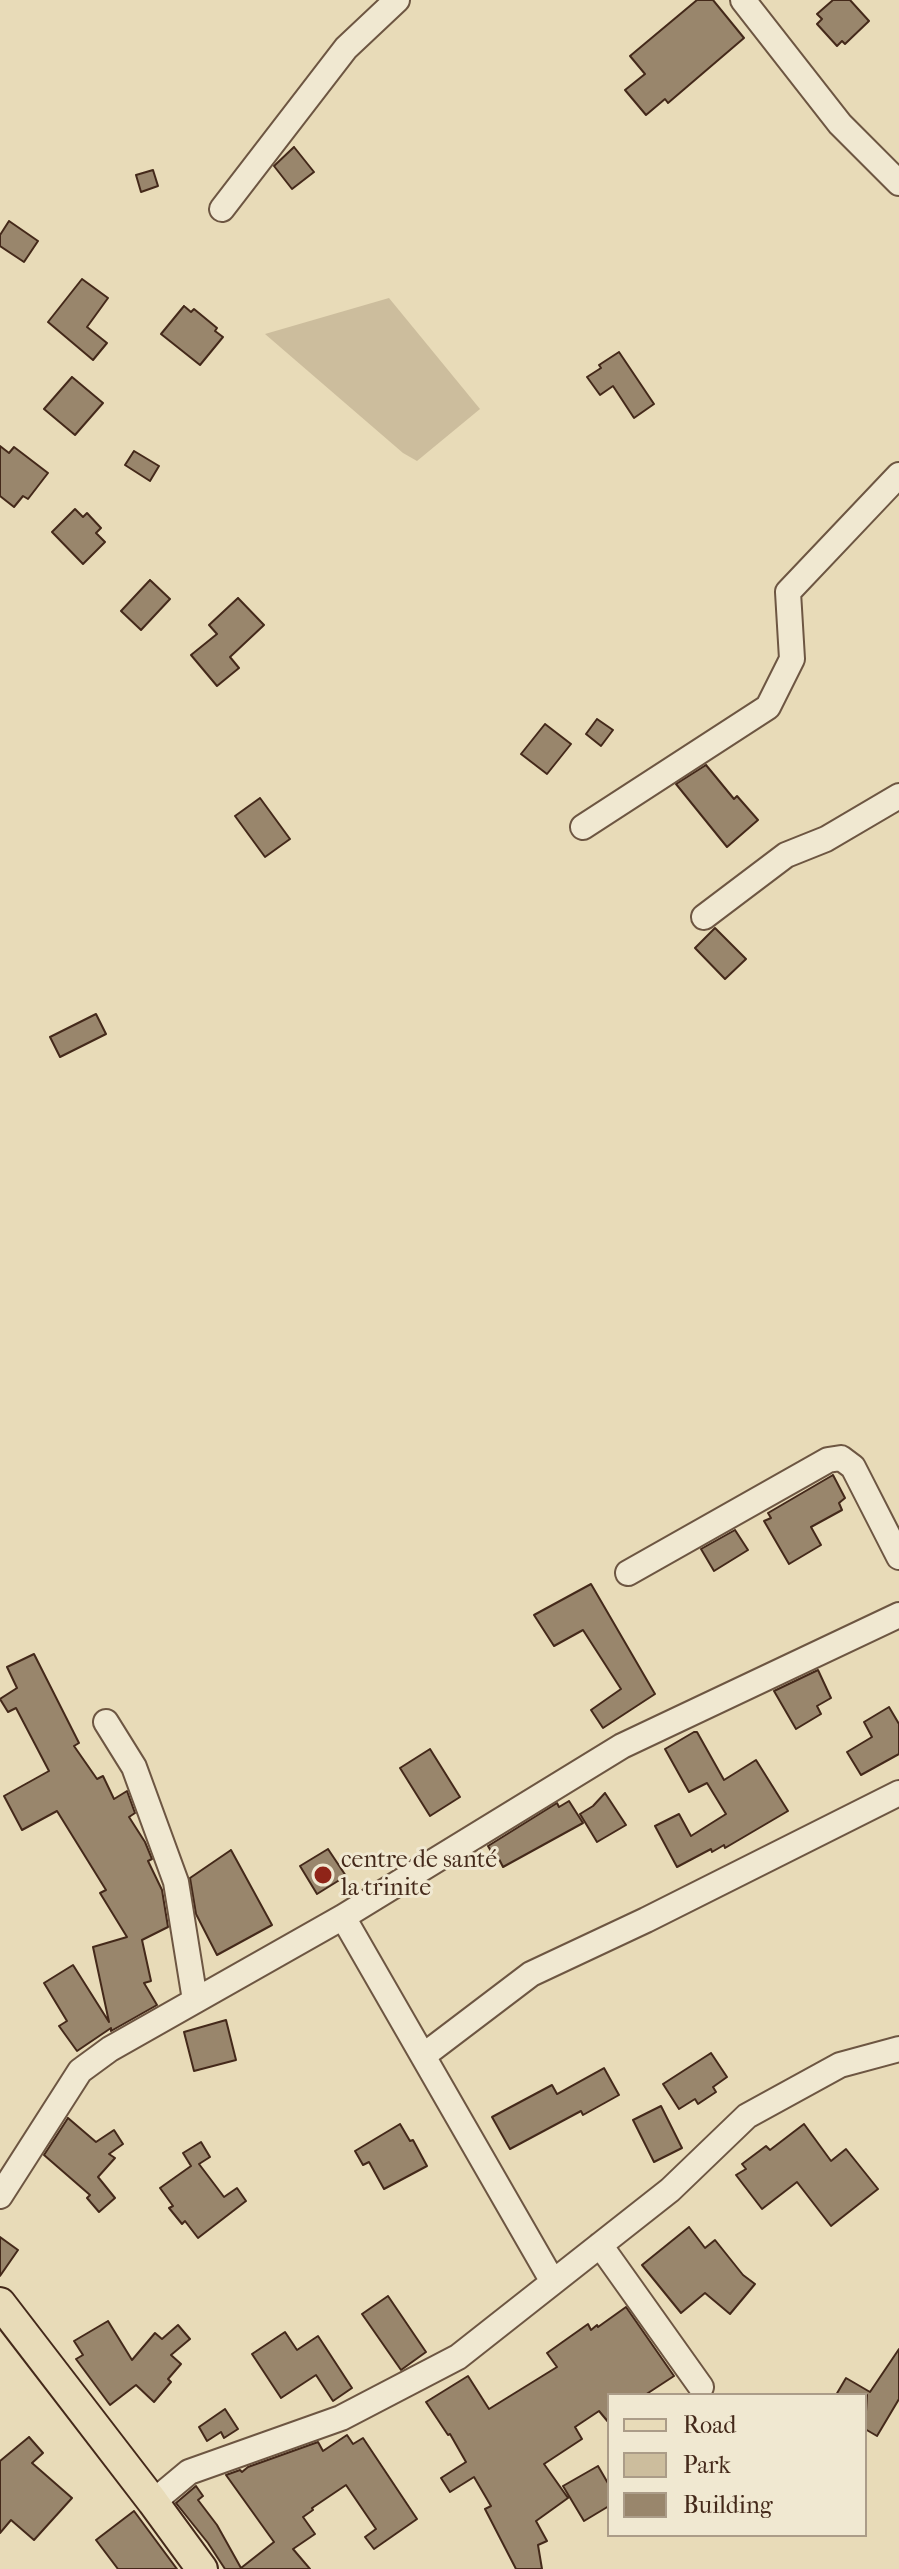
<!DOCTYPE html>
<meta charset="utf-8">
<style>
body{margin:0}
#map{position:relative;width:899px;height:2569px;overflow:hidden;background:#e8dbb8;font-family:"IM FELL French Canon",serif}
canvas{display:block}
.legend{position:absolute;left:607px;top:2393px;width:260px;height:144px;box-sizing:border-box;background:#f0e8d1;border:2px solid #ab9c88;margin:0;padding:10px 14px;list-style:none;font-size:24px;color:#44291a}
.legend li{display:flex;align-items:center;gap:16px;height:40px}
.legend b{width:40px;border:2px solid #ab9c88}
</style>
<div id="map">
<canvas width="899" height="2569"></canvas>
<ul class="legend">
<li><b style="height:10px;background:#e8dbb8"></b>Road</li>
<li><b style="height:22px;background:#ccbd9d"></b>Park</li>
<li><b style="height:22px;background:#99866c"></b>Building</li>
</ul>
</div>
<script>
const context = document.querySelector('canvas').getContext('2d');
context.lineJoin = 'round';
function fillPath(path, color) { context.fillStyle = color; context.fill(path, 'evenodd'); }
const shape = rows => new Path2D(rows.map(r => 'M' + r).join(''));
function strokePath(path, color, width, dash) { context.strokeStyle = color; context.lineWidth = width; context.lineCap = dash ? 'butt' : 'round'; context.setLineDash(dash || []); context.stroke(path); }
function label(font, color, halo, rows, align = 'center') {
  context.font = font + ' "IM FELL French Canon",serif'; context.lineWidth = 6; context.setLineDash([]); context.textBaseline = 'middle'; context.strokeStyle = halo; context.fillStyle = color; for (const [text, x, y, turn = 0] of rows) {
    context.save(); context.translate(x, y); context.rotate((+turn || 0) * Math.PI / 180); context.textAlign = isNaN(turn) ? turn : align; if (halo) context.strokeText(text, 0, 0); context.fillText(text, 0, 0); context.restore();
  }
}
fillPath(shape([
 [389,298,480,409,417,461,403,453,265,334]
]), '#ccbd9d');
const building = shape([
 [697,0,713,0,744,38,668,103,665,99,646,115,625,90,645,74,630,56,697,0],
 [833,0,850,0,869,21,845,44,842,41,837,46,817,24,822,19,817,14,833,0],
 [294,147,314,172,292,189,274,166,294,147],
 [153,170,158,186,141,192,136,175,153,170],
 [9,221,38,241,24,262,0,246,0,235,9,221],
 [82,279,108,298,87,327,107,343,93,360,48,322,82,279],
 [184,306,191,312,194,309,217,328,215,331,223,337,200,365,161,334,184,306],
 [619,352,654,404,634,418,613,386,600,395,587,377,601,368,599,365,619,352],
 [72,377,103,403,75,435,44,409,72,377],
 [0,446,9,453,14,447,48,473,28,499,23,496,14,507,0,496,0,446],
 [134,451,159,466,150,481,125,465,134,451],
 [75,509,83,517,87,513,101,528,96,533,105,542,83,564,52,532,75,509],
 [150,580,170,599,141,630,121,611,150,580],
 [238,598,264,625,230,657,239,668,217,686,191,655,217,634,209,625,238,598],
 [597,719,613,730,601,746,586,734,597,719],
 [545,724,571,744,547,774,521,754,545,724],
 [706,765,734,799,737,796,758,820,727,847,676,784,706,765],
 [260,798,290,839,265,857,235,816,260,798],
 [715,928,746,959,725,979,695,948,715,928],
 [96,1014,106,1034,60,1057,50,1037,96,1014],
 [833,1475,845,1498,839,1503,842,1510,811,1527,821,1545,789,1564,764,1521,771,1518,768,1513,833,1475],
 [735,1530,748,1550,714,1571,701,1549,735,1530],
 [591,1584,655,1694,603,1728,591,1710,621,1689,583,1630,554,1646,534,1615,591,1584],
 [34,1654,79,1743,74,1746,97,1779,103,1776,114,1799,127,1791,135,1813,129,1817,145,1842,152,1859,148,1861,162,1890,168,1927,142,1940,151,1981,144,1983,157,2005,111,2031,111,2028,77,2051,59,2026,67,2021,44,1983,73,1965,109,2022,93,1947,127,1937,100,1893,106,1890,57,1811,22,1830,4,1796,49,1771,16,1708,8,1712,0,1699,17,1688,7,1667,34,1654],
 [818,1670,831,1698,817,1706,821,1714,796,1729,774,1691,818,1670],
 [889,1707,899,1724,899,1754,861,1775,847,1752,872,1737,864,1722,889,1707],
 [694,1732,697,1732,724,1780,756,1760,788,1811,725,1848,724,1845,712,1852,711,1849,677,1867,655,1826,679,1814,691,1836,726,1814,707,1783,689,1792,665,1749,694,1732],
 [430,1749,460,1797,430,1816,400,1768,430,1749],
 [605,1793,626,1825,597,1842,580,1814,593,1806,605,1793],
 [569,1801,583,1823,503,1867,499,1859,496,1860,488,1846,557,1803,559,1807,569,1801],
 [328,1849,346,1876,317,1894,300,1866,328,1849],
 [231,1850,272,1925,217,1955,196,1914,190,1878,231,1850],
 [226,2020,236,2060,194,2071,184,2032,226,2020],
 [711,2053,727,2077,713,2087,716,2092,698,2104,695,2099,679,2109,663,2084,711,2053],
 [604,2068,619,2095,583,2115,581,2111,510,2149,492,2117,552,2085,557,2094,604,2068],
 [661,2106,682,2148,654,2162,633,2120,661,2106],
 [68,2118,96,2142,114,2130,123,2144,109,2154,115,2158,98,2177,115,2198,99,2212,87,2198,90,2195,44,2155,68,2118],
 [400,2124,410,2141,413,2140,427,2166,384,2189,369,2162,363,2165,355,2151,400,2124],
 [804,2124,831,2161,846,2149,878,2189,831,2226,797,2182,762,2209,736,2175,746,2169,742,2164,766,2146,770,2150,804,2124],
 [201,2142,210,2157,199,2164,224,2197,237,2188,246,2201,198,2238,185,2221,182,2224,169,2208,173,2206,160,2188,191,2166,183,2153,201,2142],
 [689,2227,705,2248,715,2240,743,2275,755,2284,730,2314,705,2293,681,2313,642,2265,689,2227],
 [0,2237,18,2250,0,2276,0,2237],
 [388,2296,426,2352,401,2370,362,2314,388,2296],
 [626,2307,674,2376,645,2395,609,2395,609,2423,599,2411,575,2427,582,2439,544,2464,568,2498,536,2521,547,2541,538,2545,542,2569,516,2569,485,2509,491,2506,474,2477,450,2492,441,2478,466,2462,450,2434,448,2435,426,2402,468,2376,489,2409,557,2367,547,2353,588,2324,591,2330,597,2325,598,2327,626,2307],
 [108,2321,132,2360,155,2333,162,2339,178,2325,190,2339,171,2355,181,2364,168,2379,171,2382,154,2402,136,2385,110,2405,76,2359,83,2355,74,2341,108,2321],
 [285,2332,297,2350,318,2336,352,2388,333,2401,316,2375,281,2398,252,2354,285,2332],
 [899,2349,899,2399,877,2436,865,2429,867,2395,836,2395,846,2378,870,2392,899,2349],
 [225,2409,238,2429,224,2438,221,2432,207,2441,199,2427,225,2409],
 [347,2435,353,2444,363,2438,417,2519,374,2549,365,2537,376,2529,346,2485,312,2508,313,2510,303,2517,315,2534,293,2549,310,2569,225,2569,208,2543,176,2503,196,2486,203,2496,198,2500,217,2525,241,2568,274,2542,226,2475,240,2470,242,2472,248,2467,318,2442,323,2451,347,2435],
 [29,2437,43,2453,32,2463,72,2498,34,2540,11,2520,0,2533,0,2461,29,2437],
 [598,2466,609,2485,609,2506,584,2521,563,2486,598,2466],
 [134,2511,177,2569,118,2569,96,2540,134,2511]
]);
fillPath(building, '#99866c');
strokePath(building, '#44291a', 2);
const minor = shape([
 [743,0,840,124,899,183],
 [222,209,346,48,397,0],
 [583,827,768,707,792,659,788,592,899,475],
 [704,917,786,855,826,839,899,796],
 [628,1573,828,1460,841,1458,853,1467,899,1557],
 [106,1722,134,1767,176,1882,195,2000],
 [343,1917,553,2282],
 [423,2056,531,1974,646,1920,899,1793],
 [0,2196,80,2071,110,2049,343,1917,622,1746,899,1615],
 [600,2245,701,2387],
 [153,2502,189,2472,341,2418,458,2357,670,2190,747,2116,840,2065,899,2049]
]);
const major = shape([
 [0,2303,153,2502,202,2569]
]);
strokePath(minor, '#6d5642', 28);
strokePath(major, '#44291a', 34);
strokePath(minor, '#f0e8d1', 24);
strokePath(major, '#e8dbb8', 30);
for (const [x, y, r, color] of [
 [323,1875,10,"#8f2418"]
]) { const dot = new Path2D(); dot.arc(x, y, r, 0, 2 * Math.PI); context.fillStyle = color; context.fill(dot); strokePath(dot, '#f0e8d1', 3); }
label('24px', '#44291a', '#f0e8d1', [
 ["centre de santé",341,1861],
 ["la trinite",341,1889]
], 'left');
</script>
